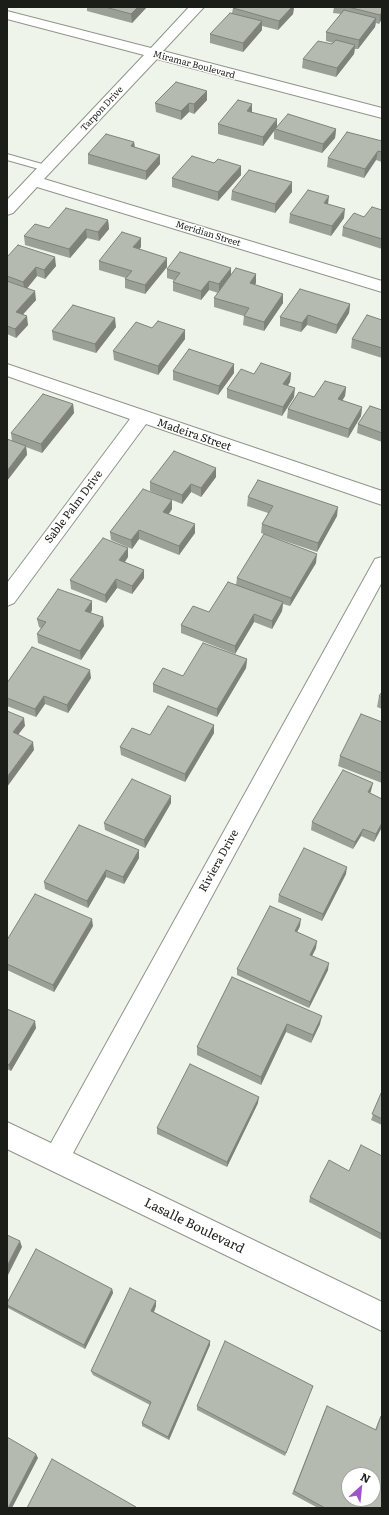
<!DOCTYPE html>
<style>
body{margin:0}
#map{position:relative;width:389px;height:1515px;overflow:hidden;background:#eef4ea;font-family:Literata,serif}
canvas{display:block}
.frame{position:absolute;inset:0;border:8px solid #1b1d19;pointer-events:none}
.north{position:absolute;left:341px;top:1467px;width:40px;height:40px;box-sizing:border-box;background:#fff;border:1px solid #a4a5a3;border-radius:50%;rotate:27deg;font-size:11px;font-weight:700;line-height:16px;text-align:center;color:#1b1d19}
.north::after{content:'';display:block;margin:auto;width:14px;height:18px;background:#9e54c7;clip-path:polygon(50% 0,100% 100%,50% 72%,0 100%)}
</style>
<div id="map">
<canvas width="389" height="1515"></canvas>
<div class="frame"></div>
<div class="north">N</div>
</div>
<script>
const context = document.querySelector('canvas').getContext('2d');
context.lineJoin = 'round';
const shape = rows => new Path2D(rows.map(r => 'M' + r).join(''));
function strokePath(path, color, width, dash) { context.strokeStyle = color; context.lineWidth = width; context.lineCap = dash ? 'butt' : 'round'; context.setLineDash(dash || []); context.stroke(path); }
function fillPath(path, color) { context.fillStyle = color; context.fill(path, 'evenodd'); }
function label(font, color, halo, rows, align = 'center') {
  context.font = font + ' Literata,serif'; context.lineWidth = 3; context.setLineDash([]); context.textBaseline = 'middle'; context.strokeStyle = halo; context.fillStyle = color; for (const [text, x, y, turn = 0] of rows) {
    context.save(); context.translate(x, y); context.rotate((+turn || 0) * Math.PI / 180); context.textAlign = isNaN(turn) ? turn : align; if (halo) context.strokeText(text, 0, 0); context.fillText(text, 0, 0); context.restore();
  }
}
const lane = shape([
 [7,154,49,166,51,168,46,171,7,160,7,154]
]);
const street = shape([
 [189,7,204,7,163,51,382,108,382,118,157,59,44,179,382,281,382,292,37,187,13,213,7,215,7,200,144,55,7,19,7,11,151,48,189,7],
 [7,364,382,491,382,505,146,424,14,603,7,606,7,583,130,419,7,376,7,364],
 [382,557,382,582,73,1153,382,1302,382,1331,7,1149,7,1122,51,1143,375,559,382,557]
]);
strokePath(lane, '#90958c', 2);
strokePath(street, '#90958c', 2);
fillPath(lane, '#fff');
fillPath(street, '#fff');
fillPath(shape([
 [87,7,147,7,132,23,87,11],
 [234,7,294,7,293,14,278,30,262,26,262,30,243,52,210,43,210,34,232,13,233,8],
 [334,7,382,7,379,24,376,23,375,27,358,49,355,49,354,54,336,77,302,68,303,59,332,44,333,43,326,41,326,32,341,14,333,13],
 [207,91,207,100,194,114,189,112,181,120,156,112,155,103],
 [252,113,277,127,336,129,335,138,322,153,274,139,274,131,263,146,218,134,218,124],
 [382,141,382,162,376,160,364,178,327,167,328,158],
 [134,142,135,148,160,155,160,164,146,180,88,164,88,154],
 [214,163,241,175,218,201,172,187,172,178],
 [232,191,292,192,275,213,231,200],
 [382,210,382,249,342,236,343,227,364,217],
 [290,214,344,218,331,236,289,223],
 [108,220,109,229,99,241,87,238,70,258,25,245,24,236,49,228],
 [141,247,139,249,167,267,145,294,125,288,125,279,126,278,99,270,99,261],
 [7,257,56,266,45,279,37,276,27,288,36,300,23,314,28,325,16,338,7,334],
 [167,269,231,275,256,274,256,283,254,285,283,294,283,303,264,331,243,325,244,316,214,307,214,298,218,293,209,290,201,300,173,291,173,282,174,280,167,278],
 [350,304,349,313,336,334,307,325,301,332,280,326,280,317],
 [382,320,382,358,351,348,352,339],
 [116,327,96,353,53,340,52,331],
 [185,339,158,375,114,360,113,351],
 [234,364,234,373,218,395,173,380,173,371],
 [291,373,290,382,288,385,294,397,282,416,227,398,227,389,254,374],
 [346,387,345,396,342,401,362,407,361,416,348,438,287,418,288,409,314,397],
 [73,404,74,413,42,453,26,447,27,455,12,441,11,433],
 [382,410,382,442,357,433,358,424],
 [216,477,201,497,191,492,182,504,150,491,150,482],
 [248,497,337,516,317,552,261,533,262,524,268,513,247,506],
 [172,500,172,509,169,514,195,533,179,555,139,539,132,549,111,540,110,532],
 [128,548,128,557,125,562,144,570,144,578,132,594,117,588,106,603,71,589,70,580],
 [316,563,290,606,283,604,282,611,272,629,254,622,235,654,181,633,181,625,209,612,236,585,237,578],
 [92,610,91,613,104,626,81,660,38,643,37,634,41,628,39,627,37,619],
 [247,659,246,668,217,717,153,692,153,684],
 [91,678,68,713,45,704,36,717,7,706,7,683],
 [382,692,382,709,377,707,379,696],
 [382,722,382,783,338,766,340,756],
 [214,725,214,733,185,782,121,755,120,747,150,735],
 [371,791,370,793,382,799,382,827,374,842,361,836,353,849,311,830,312,822],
 [171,803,145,848,105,830,104,823],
 [139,850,139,858,124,884,106,877,88,908,45,889,44,882],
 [346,874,322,921,278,902,279,895],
 [93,926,54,992,7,970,7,940],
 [300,926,297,932,316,948,312,956,328,970,309,1008,237,975,237,969],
 [232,977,320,1024,311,1043,286,1032,261,1085,197,1055,197,1047],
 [7,1009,36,1028,11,1071,7,1069],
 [382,1091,382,1125,371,1120],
 [258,1103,227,1167,157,1134,157,1128],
 [382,1156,382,1240,309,1202,310,1197,349,1171],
 [112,1289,113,1293,85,1349,8,1308,7,1306,7,1303],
 [156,1301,156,1306,154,1312,210,1341,210,1345,169,1440,142,1426,142,1423,150,1405,93,1375,91,1371],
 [313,1386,285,1456,197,1410,197,1406],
 [325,1410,375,1430,379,1420,381,1416,382,1508,318,1508,292,1494]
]), '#9ba097');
fillPath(shape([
 [138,7,147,7,132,23,131,14],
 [292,7,294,7,293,14,278,30,279,21],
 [382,12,382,19,379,24,380,15],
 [376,18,375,27,358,49,359,40],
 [262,21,262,30,243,52,243,43],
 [355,45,354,54,336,77,337,68],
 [207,91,207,100,194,114,194,104],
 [189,103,189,112,181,120,181,111],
 [252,104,252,113,247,111],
 [277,119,277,128,275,129,274,131,263,146,263,137],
 [336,129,335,138,322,153,323,144],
 [134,142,135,151,131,146],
 [378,151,376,160,364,178,365,169],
 [160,155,160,164,146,180,146,171],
 [241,166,241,175,218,201,218,192],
 [292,182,292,192,275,213,275,204],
 [329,196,328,205,324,203],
 [345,209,344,218,331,236,332,226],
 [108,220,109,229,99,241,98,232],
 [86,229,87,238,70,258,69,249],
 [141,238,141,247,134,256,133,247],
 [55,257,56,266,45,279,44,270],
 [167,258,167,267,145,294,145,285],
 [36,267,37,276,25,291,23,282],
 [231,268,231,277,219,293,219,284],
 [256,274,256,283,249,292,250,283],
 [209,281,209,290,201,300,201,291],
 [35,291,36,300,17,321,16,312],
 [283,294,283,303,264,331,264,322],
 [350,304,349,313,336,334,337,325],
 [308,315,307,325,301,332,302,323],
 [27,316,28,325,16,338,15,329],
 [115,318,116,327,96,353,95,344],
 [185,330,185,339,158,375,158,366],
 [234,364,234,373,218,395,219,386],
 [291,373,290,382,283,393,283,384],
 [346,387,345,396,337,408,338,399],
 [295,388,294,397,282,416,283,407],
 [73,404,74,413,42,453,41,444],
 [362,407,361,416,348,438,349,429],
 [26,446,27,455,7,481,7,471],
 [216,468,216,477,201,497,201,488],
 [191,484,191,492,182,504,182,495],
 [172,500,172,509,164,520,163,512],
 [338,507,337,516,317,552,318,543],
 [195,524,195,533,179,555,179,546],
 [139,530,139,539,132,549,131,540],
 [128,548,128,557,120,568,119,560],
 [317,554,316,563,290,606,291,598],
 [144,570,144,578,132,594,132,586],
 [116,579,117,588,106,603,105,595],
 [92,601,92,610,86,619,85,611],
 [283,602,282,611,272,629,272,621],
 [254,614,254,622,235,654,235,646],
 [103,617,104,626,81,660,80,651],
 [247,659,246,668,217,717,217,709],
 [90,670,91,678,68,713,67,705],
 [44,696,45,704,36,717,35,709],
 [24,718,25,726,14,740,13,732],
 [214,725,214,733,185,782,185,774],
 [33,742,34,750,7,787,7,777],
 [373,783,371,791,366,800,368,792],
 [171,796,171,803,145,848,144,840],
 [382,823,382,827,374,842,376,834],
 [363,829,361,836,353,849,355,842],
 [139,850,139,858,124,884,123,877],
 [347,867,346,874,322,921,323,914],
 [106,870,106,877,88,908,87,901],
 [92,919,93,926,54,992,53,985],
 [301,919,300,926,294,938,295,931],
 [317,941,316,948,309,962,310,955],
 [329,963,328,970,309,1008,310,1002],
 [322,1016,320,1024,311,1043,313,1035],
 [35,1021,36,1028,11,1071,9,1065],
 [287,1024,286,1032,261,1085,261,1077],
 [259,1097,258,1103,227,1167,227,1162],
 [20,1241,22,1247,7,1277,7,1266],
 [112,1289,113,1293,85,1349,84,1345],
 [156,1301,156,1306,152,1316,151,1311],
 [210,1341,210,1345,169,1440,168,1437],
 [36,1454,38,1458,12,1508,8,1508]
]), '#7e827b');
const building = shape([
 [105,7,138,7,131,14,105,7],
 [234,7,292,7,279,21,233,8,234,7],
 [348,7,382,7,382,12,380,15,348,7],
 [344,10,376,18,359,40,326,32,344,10],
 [230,13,262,21,243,43,210,34,230,13],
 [336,40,355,45,337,68,303,59,318,41,332,44,336,40],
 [176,82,207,91,194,104,189,103,181,111,155,103,176,82],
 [238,100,252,104,247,111,277,119,263,137,218,124,238,100],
 [288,114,336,129,323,144,275,129,288,114],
 [347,132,382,141,382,152,378,151,365,169,328,158,347,132],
 [106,134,134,142,131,146,160,155,146,171,88,154,106,134],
 [192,156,214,163,218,159,241,166,218,192,172,178,192,156],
 [249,170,292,182,275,204,232,191,249,170],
 [308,190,329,196,324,203,345,209,332,226,290,214,308,190],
 [372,207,382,210,382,239,343,227,354,213,364,217,372,207],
 [66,208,108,220,98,232,86,229,69,249,24,236,35,224,49,228,66,208],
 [122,232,141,238,133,247,167,258,145,285,125,279,132,271,99,261,122,232],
 [18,245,55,257,44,270,36,267,23,282,7,276,7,257,18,245],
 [180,252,231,268,219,284,209,281,201,291,173,282,180,273,167,269,180,252],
 [236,268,256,274,250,283,283,294,264,322,244,316,249,308,214,298,236,268],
 [7,281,35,291,16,312,27,316,15,329,7,326,7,281],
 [300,289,350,304,337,325,308,315,302,323,280,317,300,289],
 [73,305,115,318,95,344,52,331,73,305],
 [367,315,382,320,382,348,352,339,367,315],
 [158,321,185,330,158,366,113,351,136,322,152,328,158,321],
 [189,349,234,364,219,386,173,371,189,349],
 [261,363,291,373,283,384,295,388,283,407,227,389,241,369,254,374,261,363],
 [325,381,346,387,338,399,362,407,349,429,288,409,299,392,314,397,325,381],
 [43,394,73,404,41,444,11,433,43,394],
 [370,406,382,410,382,433,358,424,370,406],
 [7,439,26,446,7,471,7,439],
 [174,451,216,468,201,488,191,484,182,495,150,482,174,451],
 [258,480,338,507,318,543,262,524,273,506,248,497,258,480],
 [143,489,172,500,163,512,195,524,179,546,139,530,131,540,110,532,143,489],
 [264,534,317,554,291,598,237,578,264,534],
 [103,538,128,548,119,560,144,570,132,586,116,579,105,595,70,580,103,538],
 [228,582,283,602,272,621,254,614,235,646,181,625,193,606,209,612,228,582],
 [58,589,92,601,85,611,103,617,80,651,37,634,46,622,37,619,58,589],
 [203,643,247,659,217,709,153,684,163,668,183,676,203,643],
 [32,647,90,670,67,705,44,696,35,709,7,698,7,683,32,647],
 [382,692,382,698,379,696,382,692],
 [168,706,214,725,185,774,120,747,132,728,150,735,168,706],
 [7,711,24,718,13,732,33,742,7,777,7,711],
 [361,714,382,722,382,773,340,756,361,714],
 [343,770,373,783,368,792,382,799,382,823,376,834,363,829,355,842,312,822,343,770],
 [132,779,171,796,144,840,104,823,132,779],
 [79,825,139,850,123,877,106,870,87,901,44,882,79,825],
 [304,848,347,867,323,914,279,895,304,848],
 [35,894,92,919,53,985,7,964,7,940,35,894],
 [270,906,301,919,295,931,317,941,310,955,329,963,310,1002,237,969,270,906],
 [232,977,322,1016,313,1035,287,1024,261,1077,197,1047,232,977],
 [7,1009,35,1021,9,1065,7,1064,7,1009],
 [190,1064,259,1097,227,1162,157,1128,190,1064],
 [382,1091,382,1119,372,1114,382,1091],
 [361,1145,382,1156,382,1234,310,1197,329,1160,349,1171,361,1145],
 [7,1235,20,1241,7,1266,7,1235],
 [36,1249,112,1289,84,1345,7,1305,7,1303,36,1249],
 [130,1288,156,1301,151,1311,210,1341,168,1437,142,1423,151,1402,91,1371,130,1288],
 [225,1341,313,1386,286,1453,197,1406,225,1341],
 [327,1406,376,1430,381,1416,382,1416,382,1508,325,1508,294,1491,327,1406],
 [349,1475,373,1475,373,1499,349,1499,349,1475],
 [7,1437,36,1454,8,1508,7,1508,7,1437],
 [52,1459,136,1507,136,1508,27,1508,52,1459]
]);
fillPath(building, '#b4bab0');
strokePath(building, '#7e827b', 1);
label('9px', '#1b1d19', '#fff', [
 ["Miramar Boulevard",194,65,15],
 ["Tarpon Drive",102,109,-47],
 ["Meridian Street",208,234,17]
]);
label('11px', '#1b1d19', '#fff', [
 ["Madeira Street",194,435,19],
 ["Sable Palm Drive",74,507,-53],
 ["Riviera Drive",219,861,-61]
]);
label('13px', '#1b1d19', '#fff', [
 ["Lasalle Boulevard",194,1226,26]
]);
</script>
